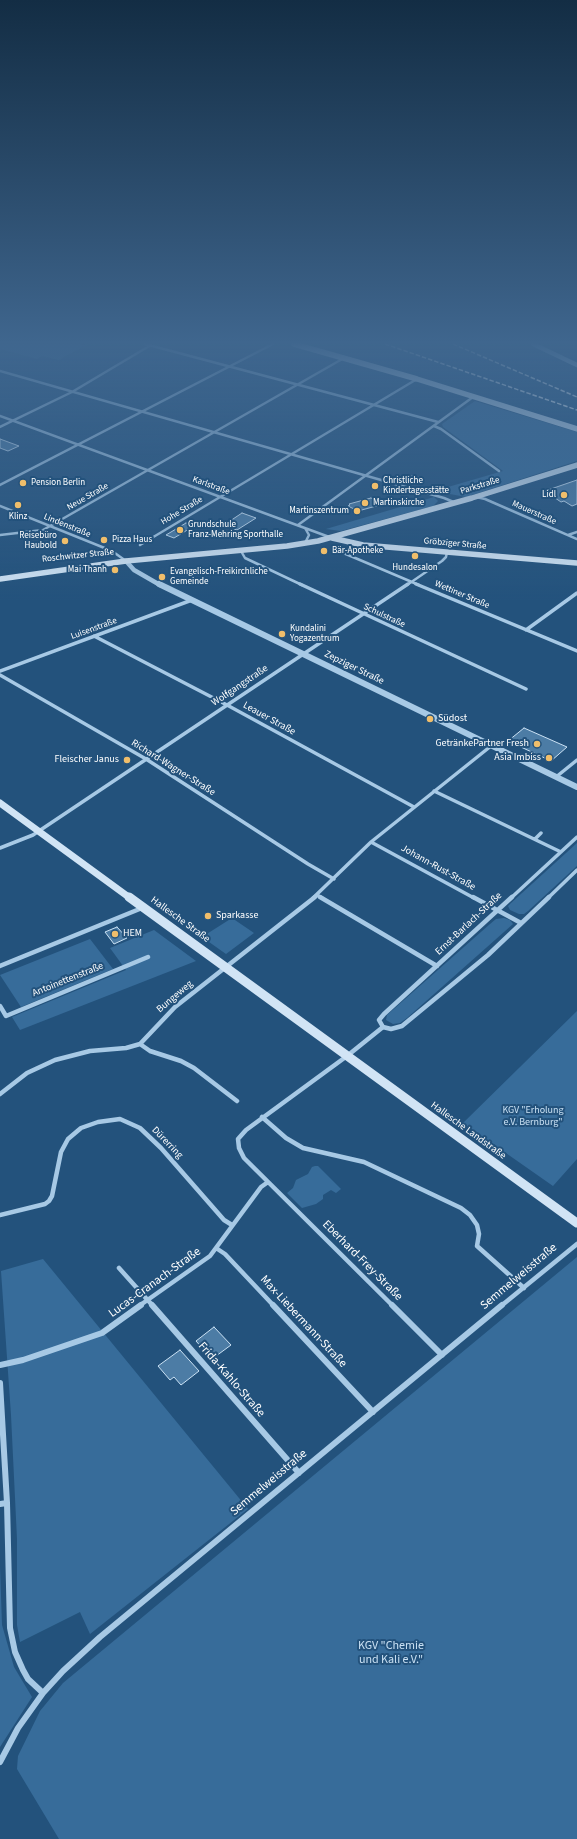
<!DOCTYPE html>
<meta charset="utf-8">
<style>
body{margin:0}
canvas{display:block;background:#23527c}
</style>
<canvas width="577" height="1839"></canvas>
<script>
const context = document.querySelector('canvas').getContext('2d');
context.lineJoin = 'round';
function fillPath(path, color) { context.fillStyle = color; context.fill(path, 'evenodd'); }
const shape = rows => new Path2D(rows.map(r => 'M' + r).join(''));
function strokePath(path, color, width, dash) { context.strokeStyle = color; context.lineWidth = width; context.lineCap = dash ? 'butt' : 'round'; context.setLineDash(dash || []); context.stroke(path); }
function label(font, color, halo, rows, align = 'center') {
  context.font = font + ' "Source Sans 3",sans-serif'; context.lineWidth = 4; context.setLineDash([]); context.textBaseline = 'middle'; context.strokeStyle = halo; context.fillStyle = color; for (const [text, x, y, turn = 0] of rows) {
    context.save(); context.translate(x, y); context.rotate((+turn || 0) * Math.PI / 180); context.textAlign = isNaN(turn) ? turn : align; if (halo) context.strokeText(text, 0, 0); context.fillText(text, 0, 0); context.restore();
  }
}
fillPath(shape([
 [0,344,81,344,86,345,59,360,42,356,37,359,0,349],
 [475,401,577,432,577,461,466,497,439,492,448,487,503,471,443,427,442,424],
 [434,497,438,501,433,506,341,531,326,529],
 [577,843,577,866,528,911,524,914,519,914,510,910,508,906,511,903],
 [232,918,254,933,226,954,202,937],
 [504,918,510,920,513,924,407,1018,400,1023,393,1024,386,1020,387,1015,490,924,496,919],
 [154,930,196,961,20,1030,12,1017,126,970,110,948],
 [90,939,113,969,21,1007,0,975],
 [577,1011,577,1159,553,1186,463,1123],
 [315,1166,318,1166,341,1189,336,1193,331,1190,323,1195,323,1199,316,1204,302,1208,287,1193,293,1188,296,1180,308,1174,312,1167],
 [577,1257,577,1839,59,1839,17,1769,18,1756,40,1711,63,1683],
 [43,1259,248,1509,90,1634,80,1612,20,1642,17,1625,17,1539,11,1415,1,1271],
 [0,1567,2,1625,14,1667,32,1697,0,1747]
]), '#376c9a');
const building = shape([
 [0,439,19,446,8,451,0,448,0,439],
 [413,476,421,478,415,484,396,478,413,476],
 [577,480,577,504,572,506,564,501,561,502,545,491,577,480],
 [371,498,380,505,358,511,348,506,350,505,349,504,371,498],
 [242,513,256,518,237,530,224,525,242,513],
 [186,523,194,526,174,538,166,535,186,523],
 [524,728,567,747,551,761,508,741,524,728],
 [117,927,127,938,114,944,105,932,117,927],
 [214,1327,231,1345,212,1359,196,1341,214,1327],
 [180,1350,199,1371,181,1385,174,1377,170,1380,158,1366,180,1350]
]);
fillPath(building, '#4c7ca5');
strokePath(building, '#cae1f4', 1);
strokePath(shape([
 [0,506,112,551,126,561]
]), '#a7c9e5', 2.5);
strokePath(shape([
 [145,344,438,422],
 [0,371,444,498,456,503],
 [0,416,332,538],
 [434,426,441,429,499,471],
 [0,427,72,392,151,345],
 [0,485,273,344],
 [476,497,485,499,577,539],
 [298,525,473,397],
 [305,528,309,535,305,543],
 [0,535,43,530,344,358],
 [568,535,577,532],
 [140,545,417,379],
 [241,551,245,558,302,585],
 [341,552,419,585],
 [407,585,442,561,446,557,447,552]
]), '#a7c9e5', 2.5);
strokePath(shape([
 [300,584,526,689],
 [416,584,577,651],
 [526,630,577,593],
 [94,636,227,705,414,807],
 [0,671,192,600],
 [0,675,146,759,308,864,334,879],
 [556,777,577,760],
 [434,791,561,852],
 [535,839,541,833],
 [371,842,474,898],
 [0,848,33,835,408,584],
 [317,895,322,898],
 [313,898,371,842,491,746],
 [511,898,577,837],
 [548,898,577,870]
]), '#a7c9e5', 3.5);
strokePath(shape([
 [320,897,437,966],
 [473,897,521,923],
 [0,966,142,908],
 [0,1006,6,1016,148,957],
 [383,1027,379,1020,384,1014,512,897],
 [140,1044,150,1051,181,1061,194,1068,237,1101],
 [0,1094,27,1073,55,1060,90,1051,126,1048,140,1044,175,1007,315,897],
 [262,1117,286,1138,303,1148,364,1162,461,1208,470,1215,477,1225,479,1234,477,1246,524,1288],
 [0,1215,45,1204,49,1201,52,1196,61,1152,68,1139,81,1128,98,1122,120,1119,140,1128,161,1148,224,1220,232,1225],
 [216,1248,225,1254,274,1306],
 [119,1268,153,1306],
 [139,1306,210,1256,261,1187,268,1182],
 [393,1306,244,1158,239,1148,238,1139,246,1130,347,1056,383,1027,391,1029,402,1026,488,955,549,897],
 [501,1306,577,1244]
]), '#a7c9e5', 4.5);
strokePath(shape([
 [152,1305,299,1473],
 [273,1305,373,1412],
 [392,1305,442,1355],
 [0,1365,23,1360,102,1333,141,1305],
 [0,1383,7,1503,10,1628,15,1652,23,1670,28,1679,43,1693],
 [0,1504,7,1503],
 [0,1762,18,1728,43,1693,63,1671,100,1637,502,1305]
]), '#a7c9e5', 6);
strokePath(shape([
 [533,344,577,365],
 [126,561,134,570,160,585]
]), '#a7c9e5', 4.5);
strokePath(shape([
 [159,584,577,787]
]), '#a7c9e5', 6);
strokePath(shape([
 [294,344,417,379,577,429],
 [332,538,363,545,577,563],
 [0,579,126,561,287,546,318,541,472,498,577,465]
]), '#d1e4f5', 5.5);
strokePath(shape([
 [0,803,130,898]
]), '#d1e4f5', 7);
strokePath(shape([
 [129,897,577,1223]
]), '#d1e4f5', 9);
strokePath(shape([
 [385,344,577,410],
 [453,344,577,397]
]), '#fff', 1.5, [4.5, 2]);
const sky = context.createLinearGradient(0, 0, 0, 601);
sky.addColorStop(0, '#132d44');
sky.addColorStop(0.57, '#3f668e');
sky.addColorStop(1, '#3f668e00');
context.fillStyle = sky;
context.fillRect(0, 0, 577, 601);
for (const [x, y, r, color] of [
 [23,483,4,"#f0be6b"],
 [375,486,4,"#f0be6b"],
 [564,495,4,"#f0be6b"],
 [365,503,4,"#f0be6b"],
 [18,505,4,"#f0be6b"],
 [357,511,4,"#f0be6b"],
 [180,530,4,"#f0be6b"],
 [104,540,4,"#f0be6b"],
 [65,541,4,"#f0be6b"],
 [324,551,4,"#f0be6b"],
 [415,556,4,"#f0be6b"],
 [115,570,4,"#f0be6b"],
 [162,577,4,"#f0be6b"],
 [282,634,4,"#f0be6b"],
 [430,719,4,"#f0be6b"],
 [537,744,4,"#f0be6b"],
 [549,758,4,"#f0be6b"],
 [127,760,4,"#f0be6b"],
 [208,916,4,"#f0be6b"],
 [115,934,4,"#f0be6b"]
]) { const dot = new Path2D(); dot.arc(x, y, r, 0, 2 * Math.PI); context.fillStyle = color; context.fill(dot); strokePath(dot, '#23527c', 1.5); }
label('9px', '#fff', '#23527c', [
 ["Christliche",383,481],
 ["Kindertagesstätte",383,491],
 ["Pension Berlin",31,483],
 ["Lidl",556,495,"right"],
 ["Martinskirche",373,503],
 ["Martinszentrum",349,511,"right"],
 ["Klinz",18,517,"center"],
 ["Grundschule",188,525],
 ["Franz-Mehring Sporthalle",188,535],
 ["Reisebüro",57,536,"right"],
 ["Haubold",57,546,"right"],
 ["Pizza Haus",112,540],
 ["Bär-Apotheke",332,551],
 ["Hundesalon",415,568,"center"],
 ["Mai Thanh",107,570,"right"],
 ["Evangelisch-Freikirchliche",170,572],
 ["Gemeinde",170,582],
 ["Kundalini",290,629],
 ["Yogazentrum",290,639]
], 'left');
label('9px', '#fff', '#23527c', [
 ["Karlstraße",211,486,20],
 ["Parkstraße",480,486,-17],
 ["Neue Straße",88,497,-30],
 ["Hohe Straße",182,511,-31],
 ["Mauerstraße",534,513,24],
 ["Lindenstraße",67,526,22],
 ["Gröbziger Straße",455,544,5],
 ["Roschwitzer Straße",78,556,-6],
 ["Wettiner Straße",462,595,23],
 ["Schulstraße",384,616,25],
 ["Luisenstraße",94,629,-20]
]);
label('10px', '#fff', '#23527c', [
 ["Zepziger Straße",354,668,26],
 ["Wolfgangstraße",240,686,-34],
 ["Leauer Straße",269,719,29],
 ["Richard-Wagner-Straße",173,768,32],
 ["Johann-Rust-Straße",438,868,29],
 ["Hallesche Straße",180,920,36],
 ["Ernst-Barlach-Straße",469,924,-43],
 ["Antoinettenstraße",68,980,-22],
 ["Bungeweg",175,997,-40],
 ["Hallesche Landstraße",468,1131,36],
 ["Dürerring",167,1143,46]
]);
label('10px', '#fff', '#23527c', [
 ["Südost",438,719],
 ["GetränkePartner Fresh",529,744,"right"],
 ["Asia Imbiss",541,758,"right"],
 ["Fleischer Janus",119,760,"right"],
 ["Sparkasse",216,916],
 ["HEM",123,934]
], 'left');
label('10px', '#cae1f4', '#23527c', [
 ["KGV \"Erholung",533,1111],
 ["e.V. Bernburg\"",533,1123]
]);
label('12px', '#fff', '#23527c', [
 ["Eberhard-Frey-Straße",362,1261,45],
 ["Semmelweisstraße",519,1277,-40],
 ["Lucas-Cranach-Straße",155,1283,-36],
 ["Max-Liebermann-Straße",303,1322,47],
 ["Frida-Kahlo-Straße",231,1380,49],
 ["Semmelweisstraße",269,1483,-40]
]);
label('12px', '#cae1f4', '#23527c', [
 ["KGV \"Chemie",391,1646],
 ["und Kali e.V.\"",391,1660]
]);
</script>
